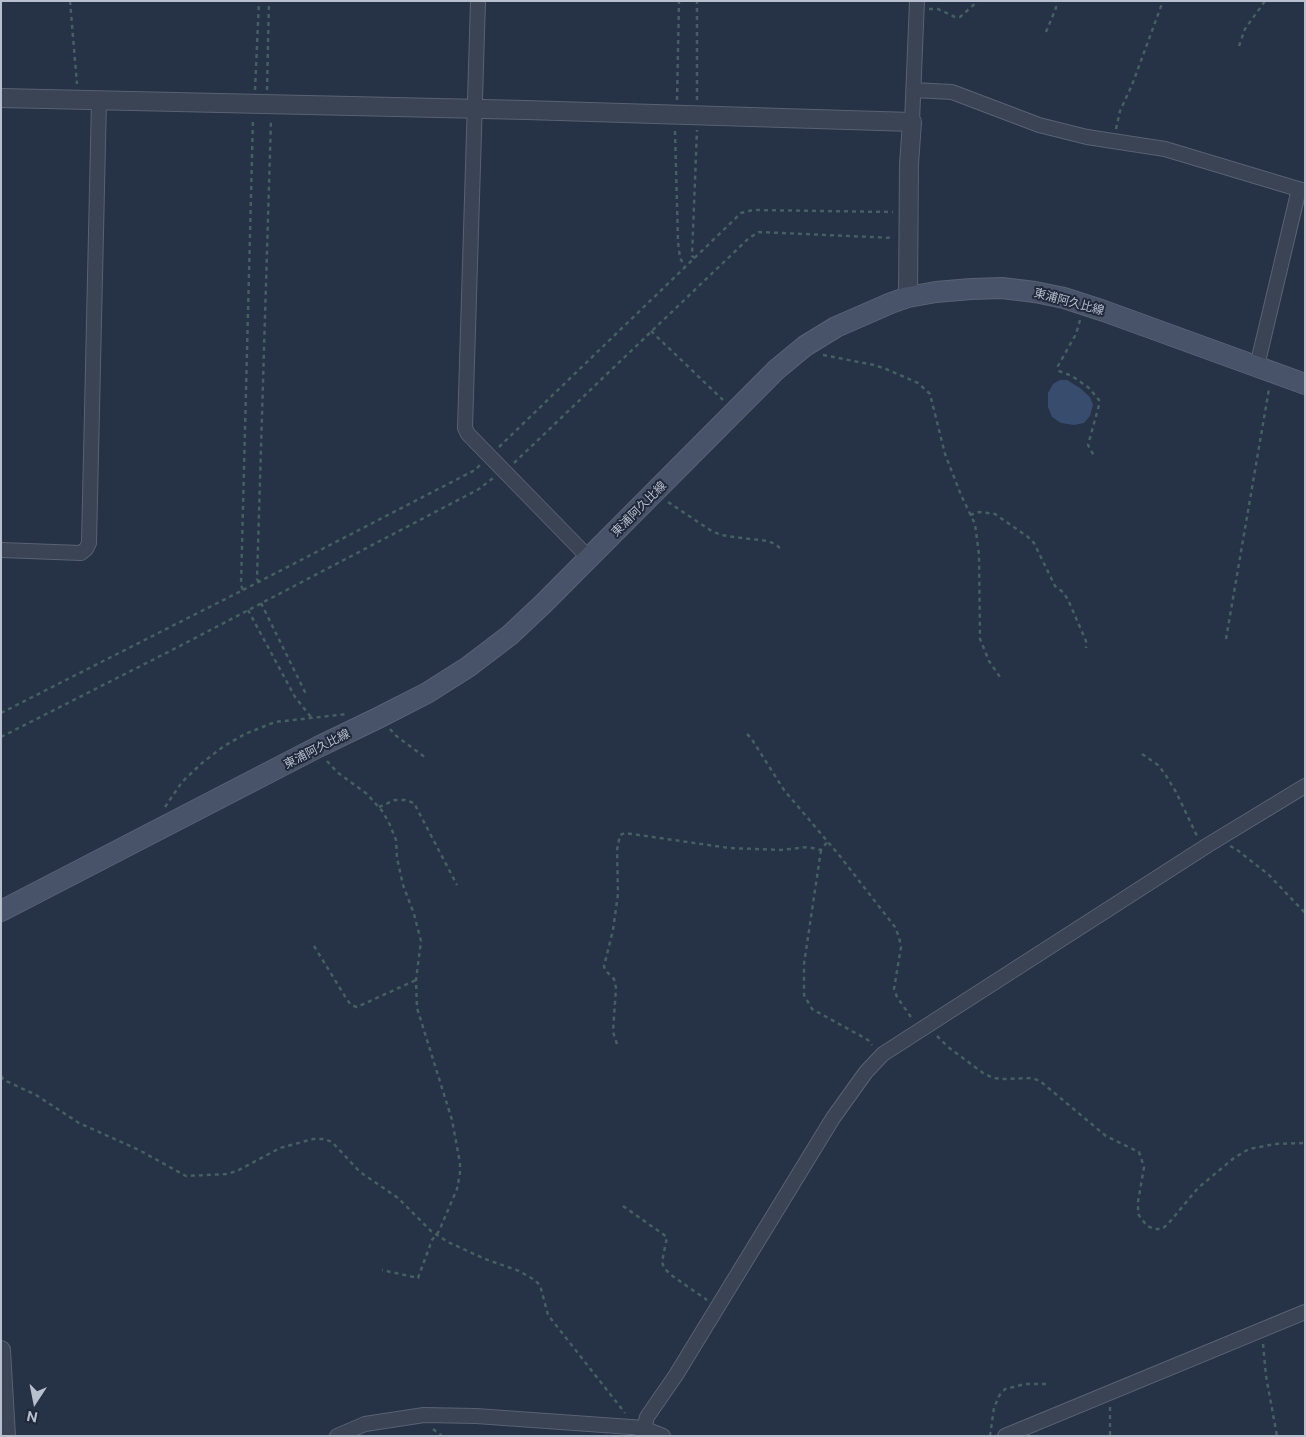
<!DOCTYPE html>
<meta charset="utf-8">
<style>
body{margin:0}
#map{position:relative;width:1306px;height:1437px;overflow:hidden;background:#263246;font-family:"Public Sans",sans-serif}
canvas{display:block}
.frame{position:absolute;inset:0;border:2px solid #b8c0cf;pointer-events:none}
.north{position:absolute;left:10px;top:1377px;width:50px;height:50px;-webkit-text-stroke:4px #1f293b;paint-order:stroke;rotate:191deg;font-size:14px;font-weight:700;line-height:20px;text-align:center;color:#b8c0cf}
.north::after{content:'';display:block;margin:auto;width:18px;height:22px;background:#b8c0cf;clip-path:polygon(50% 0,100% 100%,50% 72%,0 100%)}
</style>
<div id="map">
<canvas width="1306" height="1437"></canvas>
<div class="frame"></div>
<div class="north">N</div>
</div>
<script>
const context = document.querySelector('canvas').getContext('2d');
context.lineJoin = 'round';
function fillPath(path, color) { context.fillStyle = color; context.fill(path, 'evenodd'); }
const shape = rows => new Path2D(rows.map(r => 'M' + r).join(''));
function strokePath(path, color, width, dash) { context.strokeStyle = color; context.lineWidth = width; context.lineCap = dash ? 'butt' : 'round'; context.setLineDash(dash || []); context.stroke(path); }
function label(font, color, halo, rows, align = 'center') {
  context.font = font + ' "Public Sans","Noto Sans JP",sans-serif'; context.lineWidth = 4; context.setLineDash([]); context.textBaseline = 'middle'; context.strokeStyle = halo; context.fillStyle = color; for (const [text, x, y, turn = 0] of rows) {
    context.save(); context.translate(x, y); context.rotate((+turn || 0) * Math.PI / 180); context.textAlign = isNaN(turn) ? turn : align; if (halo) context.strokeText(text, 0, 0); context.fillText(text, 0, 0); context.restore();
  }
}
fillPath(shape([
 [1060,380,1067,380,1080,388,1090,397,1093,405,1090,416,1084,423,1074,425,1061,423,1052,417,1048,407,1048,393,1053,384]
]), '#384c6e');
const minor = shape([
 [478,1,465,428,468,434,589,558],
 [914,90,952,92,1039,125,1087,137,1165,149,1305,191],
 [912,122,917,1],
 [1257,366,1299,189],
 [1,550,81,553,86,549,89,543,99,100],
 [337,1436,365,1424,424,1415,476,1416,631,1427,643,1428,663,1436],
 [642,1436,647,1417,676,1375,833,1118,866,1072,883,1054,1208,845,1305,786],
 [1005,1436,1305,1312]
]);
const tertiary = shape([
 [1,98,526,110,912,122,909,164,908,297],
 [1,1350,6,1436]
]);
const secondary = shape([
 [1,911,318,747,378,718,427,693,468,667,510,635,543,604,776,370,805,346,836,327,891,303,908,297,936,292,971,289,1002,288,1035,292,1064,298,1104,311,1305,384]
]);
strokePath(minor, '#596273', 16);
strokePath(tertiary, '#596273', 20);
strokePath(secondary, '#596273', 22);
strokePath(shape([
 [70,1,77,84],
 [929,9,938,9,955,17,960,17,978,1],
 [1046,32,1056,8,1055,1],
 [1239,46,1245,29,1265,1],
 [255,90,259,1],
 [267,90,269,1],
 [677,100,679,1],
 [697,100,697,1],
 [1116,129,1120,111,1132,85,1163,1],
 [675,131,678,242,680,258,685,267],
 [695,258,692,256,697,130],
 [1080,320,1076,334,1058,366,1059,371,1072,376,1089,388,1099,400,1099,405,1088,445,1094,456],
 [651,331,723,400],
 [823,355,874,365,886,369,918,383,930,394,945,454,961,495,975,524,979,555,980,639,989,661,1000,677],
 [499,447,741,213,753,210,893,212],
 [514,463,749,238,759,232,894,238],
 [668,502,710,530,721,535,734,537,768,541,775,544,781,549],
 [970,515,979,512,995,514,1028,537,1034,543,1055,586,1064,593,1069,602,1086,641,1086,648],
 [259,582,257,579,271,120],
 [243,590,475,470,480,465],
 [261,603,306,694],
 [248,610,295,697,311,717],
 [1226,639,1269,389],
 [1,713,243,590,241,585,253,118],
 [390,729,395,735,426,758],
 [747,734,751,738,784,790,839,855,895,927,899,937,901,947,894,989,897,997,913,1020],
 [1,737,178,647,479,489,493,478],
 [1142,754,1158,765,1165,774,1176,792,1197,836],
 [327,761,337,772,367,794,383,812,390,825,396,840,397,858,403,885,414,914,421,941,416,980,417,1008,452,1120,460,1163,460,1173,457,1189,439,1231,432,1240,418,1278,382,1270],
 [165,807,182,782,202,763,224,746,245,734,275,722,347,714],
 [379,807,395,800,405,800,414,803,457,885],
 [1230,846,1236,849,1269,875,1305,913],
 [821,850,804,964,804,995,812,1009,868,1040,872,1045],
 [314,946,346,998,351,1005,357,1007,416,980],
 [937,1036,948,1047,983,1073,993,1078,1004,1079,1032,1078,1040,1081,1106,1136,1139,1152,1144,1167,1138,1202,1138,1214,1147,1226,1155,1229,1162,1229,1168,1224,1198,1188,1234,1158,1249,1149,1275,1144,1305,1143],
 [617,1044,613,1032,616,988,614,979,605,970,604,966,613,930,618,894,617,850,620,835,625,833,729,848,781,850,808,847,821,850,828,841],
 [1,1076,4,1080,36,1095,79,1123,139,1150,186,1176,227,1174,237,1171,280,1148,313,1139,324,1139,332,1142,360,1172,398,1198,431,1231,448,1242,485,1259,519,1271,533,1279,540,1285,548,1315,625,1413],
 [623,1206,667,1237,662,1262,664,1268,671,1275,707,1300],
 [1263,1344,1266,1376,1277,1436],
 [1110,1407,1110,1436],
 [433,1429,442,1436],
 [990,1436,994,1408,999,1396,1005,1389,1025,1384,1048,1384]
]), '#465f63', 2.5, [4, 4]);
strokePath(minor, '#3a4455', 14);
strokePath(tertiary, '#3a4455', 18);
strokePath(secondary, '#485369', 20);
label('12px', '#b8c0cf', '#1f293b', [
 ["東浦阿久比線",1069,302,15],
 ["東浦阿久比線",639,509,-45],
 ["東浦阿久比線",317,749,-27]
]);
</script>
